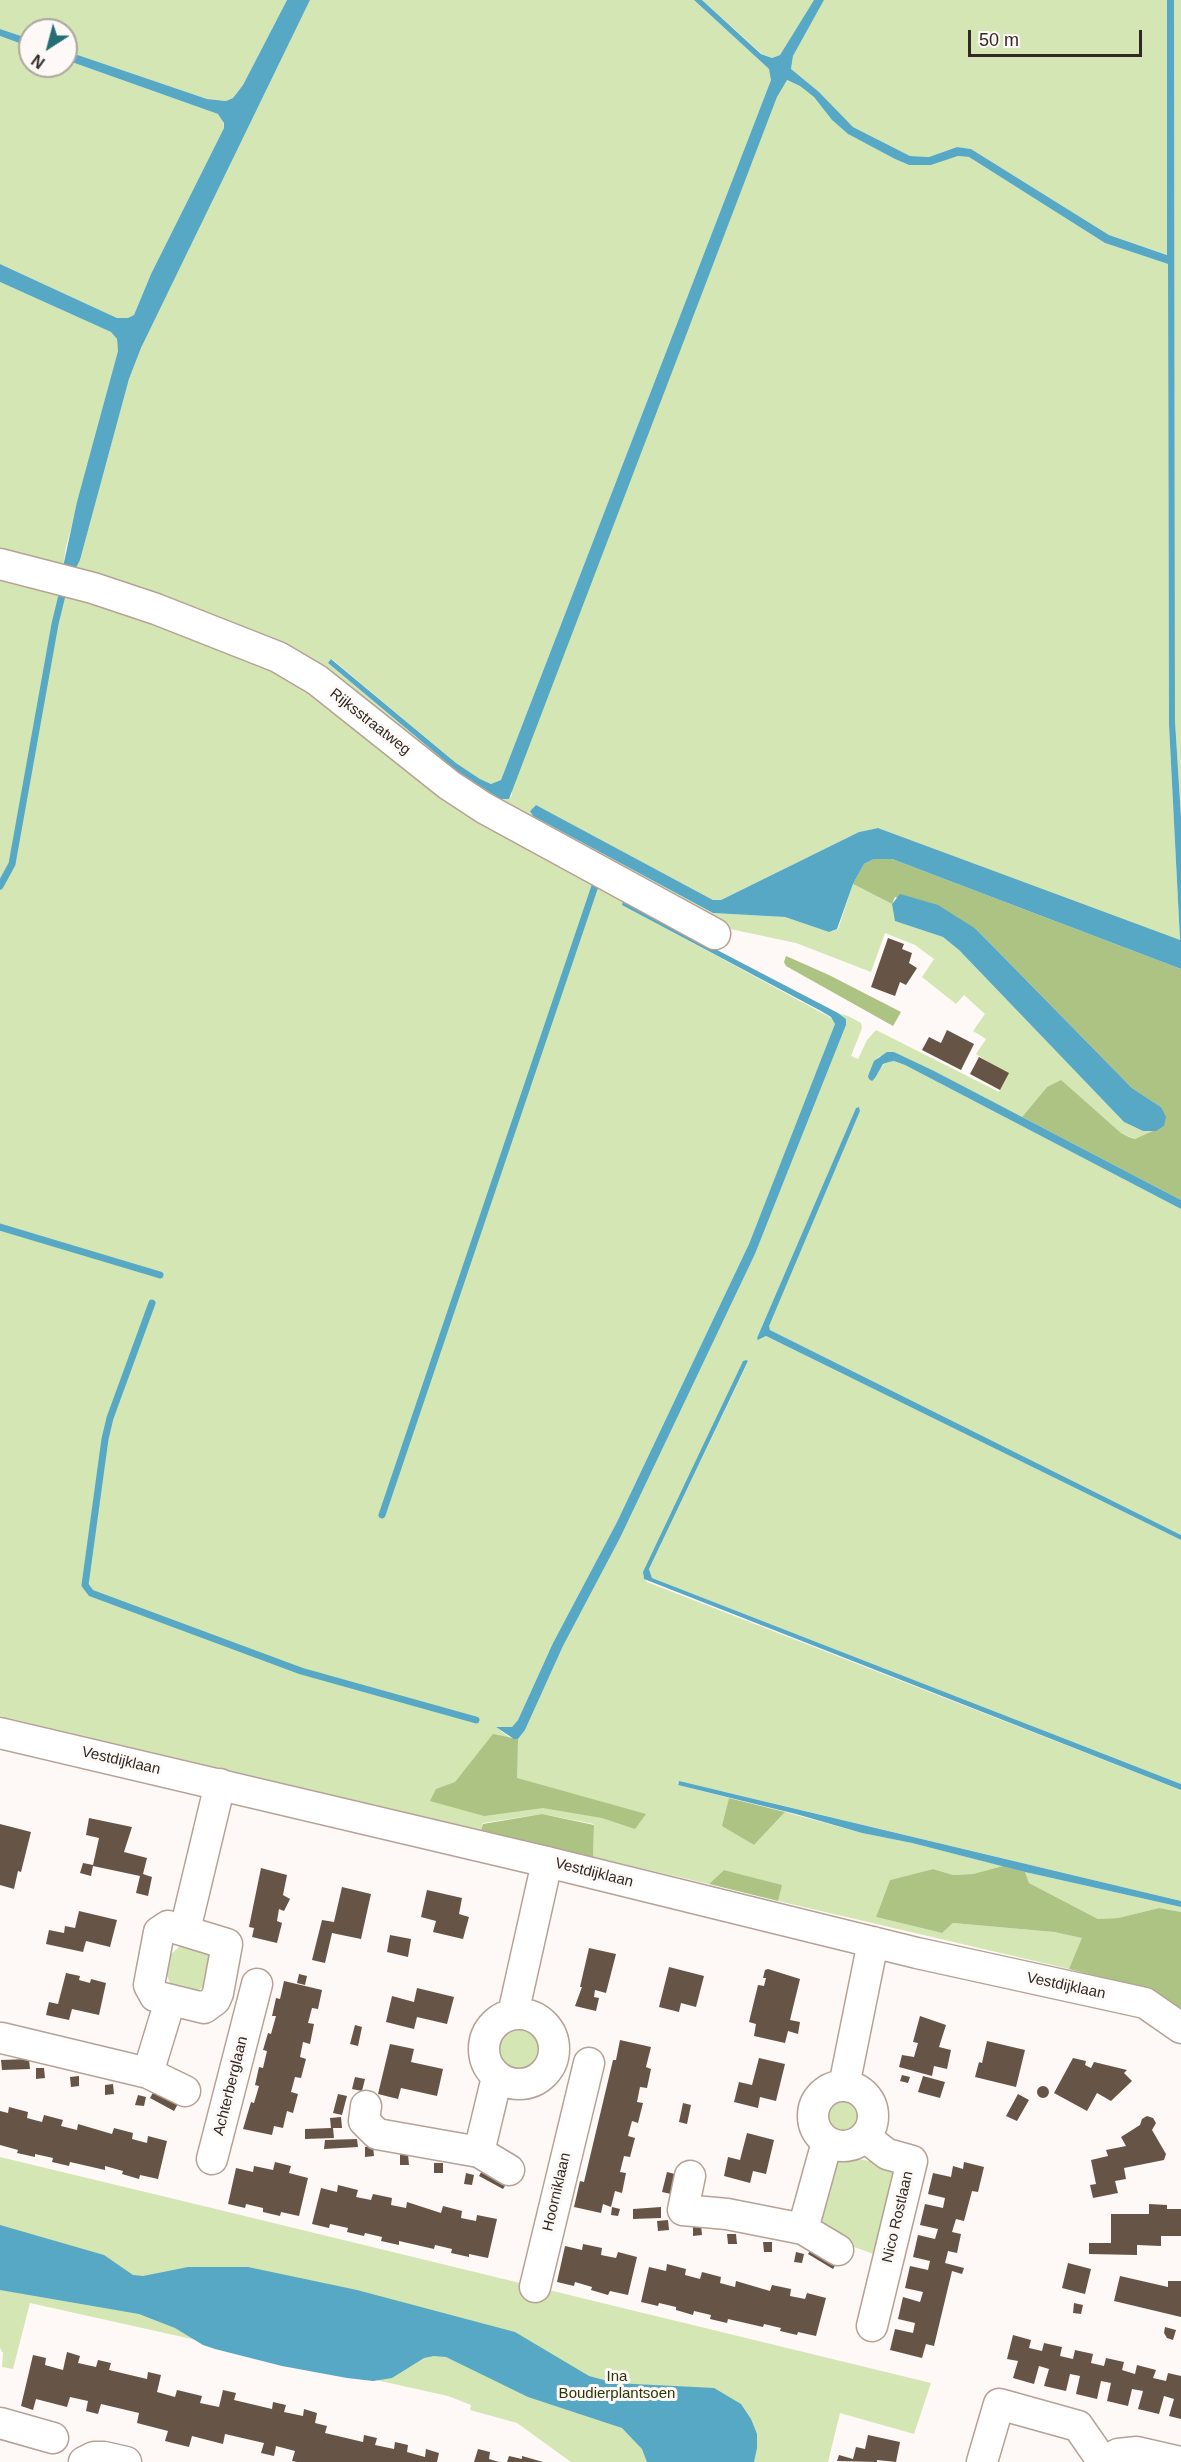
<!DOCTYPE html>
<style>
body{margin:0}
#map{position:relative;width:1181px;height:2462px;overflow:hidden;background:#fef9f6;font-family:Arial,sans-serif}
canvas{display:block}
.north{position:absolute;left:18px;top:18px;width:60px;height:60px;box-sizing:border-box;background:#fef9f6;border:2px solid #aca6a2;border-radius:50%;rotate:216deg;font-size:16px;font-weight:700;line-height:24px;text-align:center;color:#322924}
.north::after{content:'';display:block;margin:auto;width:21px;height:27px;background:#246f73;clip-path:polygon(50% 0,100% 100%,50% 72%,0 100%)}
.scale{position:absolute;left:968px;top:30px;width:174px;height:27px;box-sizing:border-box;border:3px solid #322924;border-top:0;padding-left:8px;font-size:18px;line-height:21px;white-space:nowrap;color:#322924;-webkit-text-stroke:4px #fef9f6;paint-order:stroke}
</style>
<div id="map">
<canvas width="1181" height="2462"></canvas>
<div class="north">N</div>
<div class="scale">50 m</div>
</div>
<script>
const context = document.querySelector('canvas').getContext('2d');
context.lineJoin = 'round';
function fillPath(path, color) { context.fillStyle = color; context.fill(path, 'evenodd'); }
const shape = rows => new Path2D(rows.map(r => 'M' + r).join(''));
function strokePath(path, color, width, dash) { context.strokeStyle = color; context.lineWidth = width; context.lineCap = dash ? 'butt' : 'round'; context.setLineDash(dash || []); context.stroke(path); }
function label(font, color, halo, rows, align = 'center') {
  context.font = font + ' Arial,sans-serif'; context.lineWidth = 6; context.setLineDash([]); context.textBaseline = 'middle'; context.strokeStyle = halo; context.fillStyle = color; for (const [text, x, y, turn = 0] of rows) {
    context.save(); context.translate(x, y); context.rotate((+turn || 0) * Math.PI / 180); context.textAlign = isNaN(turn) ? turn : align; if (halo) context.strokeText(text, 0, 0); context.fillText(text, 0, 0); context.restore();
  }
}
fillPath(shape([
 [0,0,287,0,243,85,233,98,226,101,207,99,66,51,66,30,30,30,30,39,0,29],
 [310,0,694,0,769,69,771,75,771,80,501,780,491,784,480,779,456,763,332,659,328,663,457,771,500,799,509,799,512,795,512,786,777,97,786,80,800,86,814,97,832,120,848,134,895,159,909,165,931,165,958,156,969,157,1105,243,1168,264,1169,725,1180,941,878,828,859,832,721,900,713,900,536,805,530,811,533,816,713,913,785,917,829,932,838,929,853,884,892,904,896,921,943,937,959,950,1124,1122,1143,1131,1156,1131,1135,1139,1121,1133,1061,1081,1047,1087,1022,1117,894,1052,878,1057,868,1076,872,1080,884,1064,889,1062,894,1061,905,1065,1181,1209,1181,1535,770,1330,768,1326,860,1111,859,1107,856,1108,757,1338,759,1340,766,1336,1181,1540,1181,1784,652,1578,649,1569,748,1362,746,1360,743,1361,643,1576,647,1582,1181,1790,1181,1901,730,1793,677,1782,678,1785,729,1798,723,1826,754,1845,785,1812,862,1833,912,1843,1003,1866,973,1874,953,1875,933,1869,890,1880,876,1917,942,1933,953,1923,1054,1932,1083,1938,1069,1969,778,1901,781,1885,724,1870,709,1884,593,1857,594,1824,542,1814,483,1823,481,1830,0,1716,0,573,80,592,138,609,263,661,310,688,317,699,341,716,428,785,476,817,623,901,623,905,833,1019,835,1024,819,1067,749,1244,617,1522,553,1643,518,1720,512,1727,496,1727,510,1738,518,1739,525,1730,563,1646,620,1538,755,1254,846,1025,846,1019,838,1013,848,1016,861,1023,862,1028,851,1056,858,1059,867,1040,876,1030,999,1092,1007,1074,976,1054,986,1039,973,1031,985,1014,964,995,956,1004,922,977,934,959,915,945,885,933,871,972,796,943,716,926,481,801,453,782,331,685,277,653,228,631,165,608,55,572,0,557,0,282,111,332,117,339,118,351,66,547,63,567,68,571,75,570,80,560,129,379,141,348],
 [702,0,814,0,780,55,772,58,762,54],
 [824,0,1167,0,1168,255,1109,235,971,149,957,147,929,157,910,156,853,127,819,92,791,70,793,56],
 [1174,0,1181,0,1181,816,1175,721],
 [0,36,30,47,30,66,66,66,66,60,218,114,223,118,224,128,151,274,134,315,129,318,117,318,0,264],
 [1025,1872,1181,1907,1181,1912,1159,1908,1118,1918,1098,1919,1029,1883],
 [188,1945,204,1950,210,1956,206,1986,192,1993,171,1985,165,1971,169,1956,180,1946],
 '491 2049a26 26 0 1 1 52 0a26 26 0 1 1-52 0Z',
 '824 2116a20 20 0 1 1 40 0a20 20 0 1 1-40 0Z',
 [837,2155,885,2164,893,2168,896,2174,879,2256,849,2245,819,2224],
 [0,2157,220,2210,931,2383,914,2434,840,2413,828,2462,571,2462,517,2423,470,2410,471,2405,448,2396,30,2303,13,2369,2,2367,3,2353,0,2348]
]), '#d3e6b3');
fillPath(shape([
 [874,859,892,859,1181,969,1181,1200,1022,1117,1047,1087,1061,1080,1121,1133,1129,1137,1135,1139,1164,1126,1161,1107,1132,1088,976,929,895,897,892,904,853,884,864,864],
 [786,956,829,975,901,1012,893,1026,786,966,784,962],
 [493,1734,518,1739,517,1778,646,1814,635,1829,602,1818,543,1808,484,1816,430,1801,436,1789,455,1782],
 [729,1798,785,1812,754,1845,722,1826],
 [542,1814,594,1825,593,1857,481,1830,483,1824],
 [1003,1866,1025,1872,1029,1883,1098,1919,1118,1918,1159,1908,1181,1912,1181,2011,1138,1987,1069,1969,1082,1938,1054,1932,953,1923,942,1933,876,1917,890,1880,933,1869,953,1875,973,1874],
 [724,1870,782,1885,778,1901,709,1884]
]), '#acc383');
fillPath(shape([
 [287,0,310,0,141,348,129,379,80,560,75,570,63,567,77,502,118,351,117,339,111,332,0,282,0,264,117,318,128,318,134,315,151,274,224,128,224,123,218,114,66,60,66,51,207,99,226,101,233,98,243,85],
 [694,0,702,0,761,54,772,58,780,55,814,0,824,0,793,56,791,69,819,92,853,127,910,156,929,157,957,147,971,149,1109,235,1167,255,1167,0,1174,0,1175,721,1181,817,1181,969,892,859,874,859,864,864,853,884,837,929,829,932,785,917,713,913,533,816,530,811,536,805,713,900,721,900,859,832,878,828,1180,940,1169,725,1168,264,1105,243,969,157,958,156,931,165,909,165,895,159,848,134,832,120,814,97,800,86,787,80,777,97,509,799,500,799,457,771,328,663,331,659,456,763,480,779,491,784,501,780,771,80,769,69],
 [0,29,30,39,30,47,0,36],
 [900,894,938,905,976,929,1132,1088,1161,1107,1166,1117,1164,1126,1156,1131,1143,1131,1124,1122,959,950,943,937,895,921,892,904],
 [623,901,838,1013,846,1019,846,1025,755,1254,620,1538,563,1646,525,1730,518,1739,514,1739,496,1727,512,1727,518,1720,553,1643,617,1522,749,1244,835,1024,831,1017,821,1011,622,905],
 [887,1052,894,1052,934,1071,1181,1200,1181,1209,905,1065,894,1061,889,1062,883,1064,875,1078,872,1081,869,1079,868,1076,874,1061],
 [859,1107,860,1111,769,1326,770,1330,1181,1535,1181,1540,766,1336,758,1340,757,1338,856,1108],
 [746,1360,748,1361,649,1569,652,1578,1181,1784,1181,1790,644,1579,643,1572,743,1361],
 [679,1781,1181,1901,1181,1907,1025,1872,912,1843,862,1833,796,1814,678,1785],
 [0,2225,104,2255,133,2275,143,2276,188,2267,248,2267,357,2290,515,2332,589,2376,615,2383,714,2388,741,2404,751,2419,757,2434,757,2448,754,2462,647,2462,642,2449,622,2428,528,2397,446,2357,434,2356,424,2358,392,2378,373,2381,347,2378,282,2366,215,2349,203,2345,175,2328,139,2314,0,2290]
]), '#56a8c5');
strokePath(shape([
 [0,886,12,864,55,624,63,591,59,590],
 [0,1227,160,1275],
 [152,1303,110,1418,105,1439,85,1585,91,1593,301,1671,476,1720],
 [382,1515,595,886]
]), '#56a8c5', 7);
fillPath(shape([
 [888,938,904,944,902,949,912,953,909,963,917,968,906,985,900,982,895,996,871,987],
 [947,1030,974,1044,961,1070,922,1050,929,1037,941,1043],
 [979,1057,1009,1073,1000,1090,970,1074],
 [89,1818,132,1827,124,1852,147,1858,143,1874,152,1877,148,1896,136,1893,140,1876,93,1866,91,1876,80,1873,83,1863,93,1865,99,1838,86,1835],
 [0,1824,31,1832,21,1872,18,1871,14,1889,0,1885],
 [261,1868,287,1875,283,1895,290,1899,284,1911,279,1909,277,1921,282,1923,277,1943,252,1937,254,1928,249,1927],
 [342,1887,371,1894,361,1939,332,1933,325,1963,312,1960,322,1920,334,1922],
 [427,1890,462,1898,459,1914,469,1917,463,1939,433,1932,436,1921,421,1917],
 [79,1911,117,1920,110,1947,86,1941,83,1952,46,1944,49,1930,64,1933,65,1926,75,1928],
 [390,1935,411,1939,408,1957,387,1952],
 [589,1948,616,1954,606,1993,595,1990,594,1997,599,1998,596,2011,575,2006,582,1987,580,1987],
 [669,1967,704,1976,696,2007,681,2003,679,2012,659,2007],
 [768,1969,800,1979,790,2020,800,2022,798,2034,788,2031,785,2043,754,2036,756,2024,749,2022,758,1985,764,1986,766,1978,763,1978,765,1970],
 [66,1973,80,1976,79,1980,90,1983,91,1979,106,1983,99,2015,72,2009,69,2020,46,2015,49,2002,58,2004],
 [299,1974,307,1976,305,1985,297,1983],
 [284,1981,322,1990,318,2009,312,2008,308,2023,314,2024,310,2044,303,2042,300,2057,306,2059,301,2078,295,2077,291,2092,298,2094,293,2113,287,2111,283,2128,274,2126,272,2135,243,2129,251,2102,254,2103,259,2086,255,2085,259,2067,263,2068,267,2051,263,2050,268,2033,271,2034,276,2016,272,2016,276,1998,280,1999],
 [417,1988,454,1997,447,2024,417,2017,414,2029,386,2022,392,1996,414,2002],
 [920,2016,946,2025,939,2047,951,2050,947,2069,934,2066,932,2076,899,2067,902,2055,914,2057,918,2043,913,2042],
 [355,2025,362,2027,358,2046,350,2044],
 [620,2040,651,2047,646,2067,651,2069,647,2088,640,2087,637,2102,643,2103,638,2123,632,2121,628,2136,635,2138,630,2157,624,2156,620,2172,626,2173,622,2193,615,2191,611,2207,603,2204,601,2213,574,2207,580,2181,584,2182,613,2060,616,2060],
 [987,2041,1025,2050,1016,2087,975,2077,979,2062,982,2063],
 [390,2044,414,2049,411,2062,443,2069,437,2096,401,2088,398,2099,378,2094],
 [759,2058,785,2064,776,2101,760,2097,758,2108,734,2102,739,2082,752,2085],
 [1073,2058,1086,2061,1085,2065,1091,2068,1094,2062,1127,2070,1124,2073,1132,2081,1111,2101,1097,2093,1087,2111,1054,2093],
 [29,2059,30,2069,2,2070,1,2060],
 [36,2068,44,2068,45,2078,36,2079],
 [902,2075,910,2077,908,2083,900,2081],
 [79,2076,79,2086,71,2087,70,2077],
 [923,2076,945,2082,940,2098,918,2092],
 [355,2077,365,2079,362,2091,352,2089],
 [113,2084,114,2094,105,2095,105,2085],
 '1037 2092a6 6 0 1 1 12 0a6 6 0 1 1-12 0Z',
 [155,2089,179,2102,174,2111,150,2098],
 [338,2094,347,2096,342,2115,333,2113],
 [1018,2094,1029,2100,1017,2121,1006,2116],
 [138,2095,146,2097,144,2106,135,2105],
 [683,2103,691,2105,687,2124,679,2122],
 [9,2107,28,2112,27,2118,42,2122,44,2115,63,2120,61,2126,77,2130,78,2124,112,2134,114,2128,133,2133,132,2139,147,2143,148,2136,167,2141,158,2179,140,2175,139,2179,122,2174,123,2171,105,2166,105,2170,70,2162,69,2166,52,2162,53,2158,35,2154,35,2157,17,2153,18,2150,0,2145,0,2111,8,2113],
 [1147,2116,1153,2118,1156,2123,1152,2130,1166,2154,1164,2160,1124,2168,1126,2179,1115,2181,1118,2193,1093,2198,1090,2185,1096,2184,1091,2160,1108,2156,1106,2150,1126,2146,1121,2137,1140,2125,1142,2119],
 [341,2117,342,2128,333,2128,334,2138,305,2139,305,2129,331,2128,330,2118],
 [747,2133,774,2140,766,2174,753,2171,750,2183,724,2176,728,2157,740,2160],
 [357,2139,358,2147,324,2149,325,2140],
 [373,2146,374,2156,365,2157,365,2147],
 [408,2154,409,2165,400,2165,400,2155],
 [275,2162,291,2166,289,2173,308,2178,299,2216,281,2212,280,2216,263,2212,263,2208,246,2204,245,2208,228,2204,236,2168,253,2172,254,2166,273,2170],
 [964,2162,984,2167,978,2192,972,2191,964,2221,956,2219,952,2232,961,2234,957,2253,948,2251,945,2263,964,2268,962,2274,952,2271,934,2346,926,2344,922,2358,890,2350,895,2329,913,2333,915,2323,898,2319,903,2297,920,2302,923,2292,905,2288,910,2266,928,2270,930,2261,913,2257,918,2235,935,2239,938,2229,920,2225,925,2204,943,2208,945,2198,928,2194,933,2173,951,2177,953,2166,963,2169],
 [434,2163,443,2163,443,2173,434,2173],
 [484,2167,508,2181,503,2189,479,2176],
 [667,2172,675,2174,671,2194,662,2192],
 [466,2173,474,2175,472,2185,464,2184],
 [338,2185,358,2190,356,2197,371,2200,373,2194,392,2198,391,2205,406,2208,407,2202,441,2213,443,2206,462,2211,461,2218,476,2221,477,2215,497,2219,488,2258,469,2254,469,2257,451,2253,452,2249,435,2245,434,2249,399,2241,399,2245,381,2241,382,2237,365,2233,364,2236,347,2232,348,2228,330,2224,329,2228,312,2224,321,2188,337,2192],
 [1149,2204,1167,2205,1167,2209,1181,2209,1181,2236,1161,2236,1161,2246,1137,2245,1137,2255,1089,2254,1089,2243,1111,2243,1111,2214,1149,2214],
 [612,2207,620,2209,618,2216,611,2215],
 [661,2207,661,2218,633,2219,633,2209],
 [668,2220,669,2230,658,2231,657,2221],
 [701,2225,702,2235,693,2236,693,2226],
 [727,2234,736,2234,737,2244,728,2244],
 [763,2242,772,2242,772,2252,764,2252],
 [583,2244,602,2248,601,2255,616,2258,618,2252,637,2257,628,2295,610,2291,608,2295,591,2290,592,2287,575,2282,574,2286,557,2282,565,2246,582,2250],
 [813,2246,838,2260,833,2269,808,2254],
 [796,2252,804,2254,802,2263,794,2262],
 [1068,2263,1091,2269,1085,2294,1062,2288],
 [667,2264,686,2269,685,2275,700,2279,702,2272,721,2277,720,2283,735,2287,736,2281,770,2291,772,2285,791,2289,790,2296,805,2299,807,2293,826,2298,816,2336,798,2332,797,2335,780,2331,781,2328,764,2324,763,2327,728,2319,727,2323,710,2319,711,2315,694,2311,693,2315,676,2310,676,2307,659,2303,658,2306,641,2302,649,2267,666,2271],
 [1120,2276,1168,2287,1168,2281,1181,2281,1181,2317,1114,2301],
 [1074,2303,1083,2305,1081,2314,1073,2313],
 [1165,2327,1176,2330,1173,2340,1167,2338,1164,2333],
 [1013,2335,1031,2340,1029,2348,1042,2351,1044,2343,1062,2347,1060,2356,1073,2359,1075,2350,1093,2354,1091,2363,1104,2366,1106,2358,1124,2362,1122,2370,1135,2374,1137,2365,1156,2370,1153,2378,1166,2381,1168,2373,1181,2376,1181,2419,1169,2416,1174,2399,1164,2396,1159,2414,1138,2409,1143,2391,1132,2389,1128,2406,1107,2401,1111,2383,1101,2381,1097,2399,1076,2394,1080,2376,1070,2374,1066,2391,1044,2386,1049,2369,1039,2366,1034,2384,1013,2378,1018,2361,1007,2359],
 [67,2352,80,2356,78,2363,96,2367,98,2360,111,2363,109,2370,147,2379,148,2372,161,2375,157,2392,175,2397,177,2390,202,2396,200,2403,219,2407,223,2390,236,2393,234,2400,272,2409,273,2402,286,2405,284,2412,303,2416,304,2409,317,2413,315,2423,327,2426,325,2433,363,2442,364,2435,377,2438,375,2445,394,2449,395,2442,408,2445,407,2452,425,2457,426,2449,439,2453,437,2462,297,2462,292,2461,295,2451,276,2446,274,2456,261,2453,264,2443,225,2434,223,2444,192,2436,189,2447,165,2441,168,2431,137,2423,139,2413,101,2404,98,2414,86,2411,88,2401,70,2397,67,2407,36,2399,33,2410,21,2406,33,2355,46,2358,45,2365,63,2370],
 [868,2435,900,2442,896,2462,877,2460,877,2462,837,2461,839,2455,853,2459,856,2447,865,2449],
 [478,2449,490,2452,489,2459,499,2462,474,2462],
 [509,2456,522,2459,522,2456,543,2462,507,2462]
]), '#665546');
const minor = shape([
 [0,564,93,588,156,609,278,657,317,680,449,785,484,808,715,934],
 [0,1733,547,1862,917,1953,1145,2003,1181,2028],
 [168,1926,227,1944,218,1993,215,2000,204,2008,155,1996,149,1985,159,1932,168,1926],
 [185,1930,220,1784],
 '484 2049a35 35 0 1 1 70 0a35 35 0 1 1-70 0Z',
 [513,2014,547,1862],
 [2,2038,148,2073,185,2091],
 [148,2073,170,2001],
 [844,2086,873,1942],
 '813 2116a30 30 0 1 1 60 0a30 30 0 1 1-60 0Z',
 [366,2106,364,2121,377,2134,479,2152,509,2170],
 [865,2137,887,2154,912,2161,872,2326],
 [479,2152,497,2077],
 [212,2159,257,1984],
 [690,2176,683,2210,727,2214,803,2229,838,2250],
 [803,2229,827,2142],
 [535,2287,589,2063],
 [0,2423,53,2438],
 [84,2462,94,2457,104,2457,126,2462],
 [982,2462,999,2404,1078,2426,1103,2462],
 [1103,2462,1118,2454,1137,2452,1180,2462]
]);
strokePath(minor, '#b7a195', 33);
strokePath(minor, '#fff', 30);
label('15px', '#322924', '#fef9f6', [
 ["Rijksstraatweg",370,722,38],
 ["Vestdijklaan",121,1761,13],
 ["Vestdijklaan",594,1873,14],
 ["Vestdijklaan",1066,1986,12],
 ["Achterberglaan",231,2086,-76],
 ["Hoorniklaan",557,2192,-77],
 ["Nico Rostlaan",898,2217,-77]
]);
label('15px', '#2a3807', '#fef9f6', [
 ["Ina",617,2377],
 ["Boudierplantsoen",617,2394]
]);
</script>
